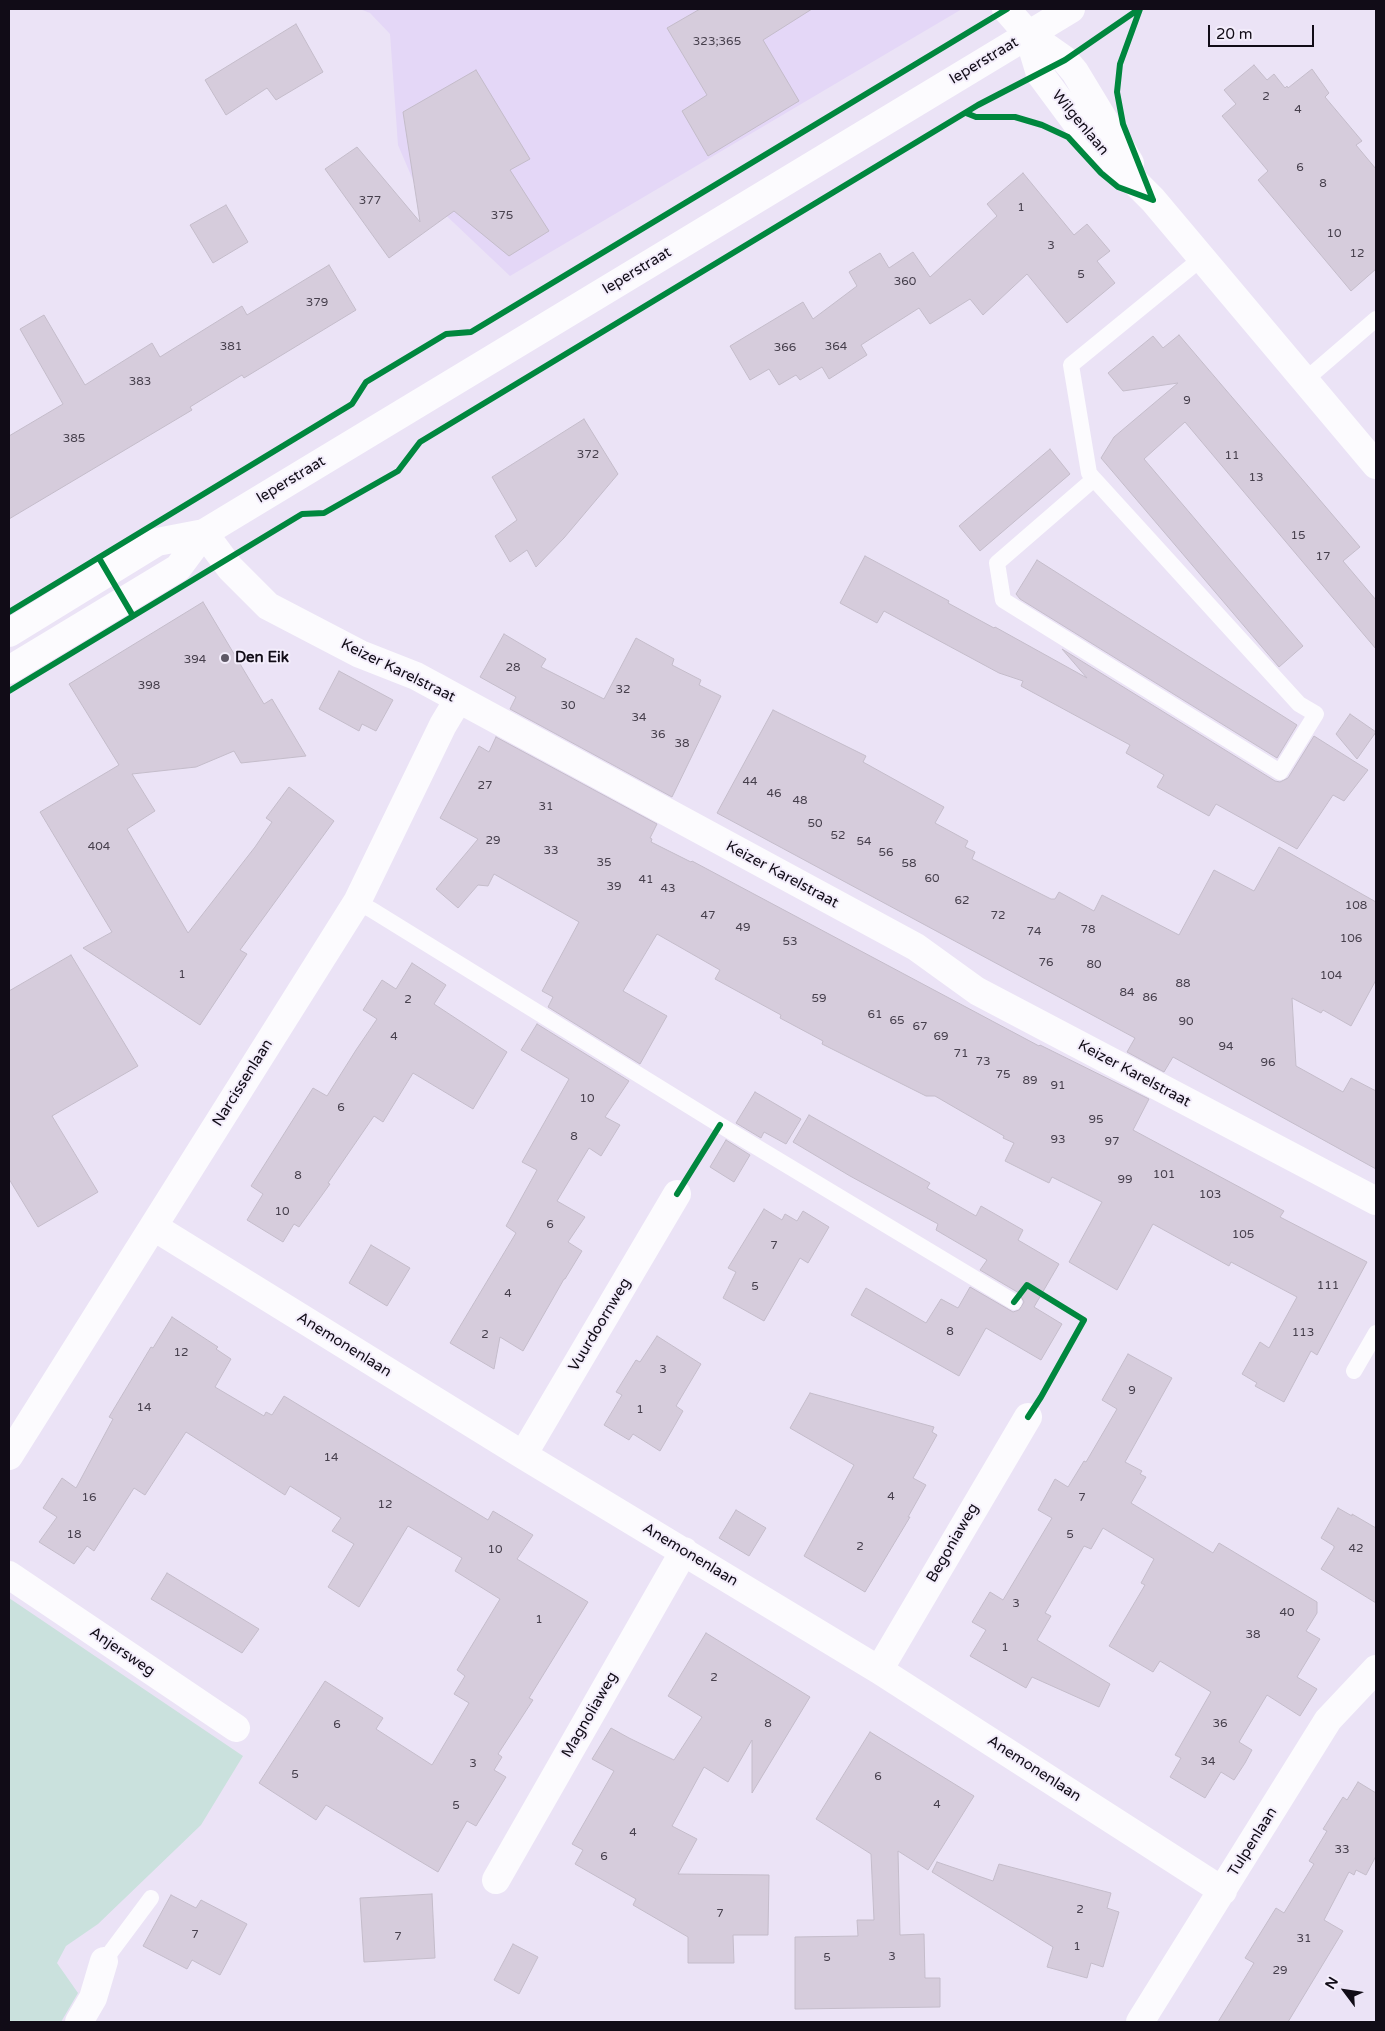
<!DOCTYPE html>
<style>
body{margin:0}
#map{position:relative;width:1385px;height:2031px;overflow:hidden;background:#ebe3f6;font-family:"Varela Round",sans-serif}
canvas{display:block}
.frame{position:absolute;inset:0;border:10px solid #110c17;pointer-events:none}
.north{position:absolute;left:1320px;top:1966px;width:50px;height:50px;-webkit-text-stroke:4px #f3edfb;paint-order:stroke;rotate:301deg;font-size:14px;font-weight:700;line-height:20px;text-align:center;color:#110c17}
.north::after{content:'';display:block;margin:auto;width:18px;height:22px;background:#110c17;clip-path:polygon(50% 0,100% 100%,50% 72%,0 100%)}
.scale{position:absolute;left:1208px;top:25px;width:106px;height:22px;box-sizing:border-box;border:2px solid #110c17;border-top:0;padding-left:6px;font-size:15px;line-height:18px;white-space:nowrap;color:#110c17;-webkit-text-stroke:4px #f3edfb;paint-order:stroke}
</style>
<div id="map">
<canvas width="1385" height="2031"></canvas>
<div class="frame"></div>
<div class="north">N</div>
<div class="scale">20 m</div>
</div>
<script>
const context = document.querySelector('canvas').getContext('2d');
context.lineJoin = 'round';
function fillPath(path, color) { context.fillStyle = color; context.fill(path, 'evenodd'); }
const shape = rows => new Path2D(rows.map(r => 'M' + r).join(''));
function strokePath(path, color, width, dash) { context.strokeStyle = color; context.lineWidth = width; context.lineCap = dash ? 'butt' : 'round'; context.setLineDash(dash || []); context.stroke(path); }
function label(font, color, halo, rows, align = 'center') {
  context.font = font + ' "Varela Round",sans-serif'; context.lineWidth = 4; context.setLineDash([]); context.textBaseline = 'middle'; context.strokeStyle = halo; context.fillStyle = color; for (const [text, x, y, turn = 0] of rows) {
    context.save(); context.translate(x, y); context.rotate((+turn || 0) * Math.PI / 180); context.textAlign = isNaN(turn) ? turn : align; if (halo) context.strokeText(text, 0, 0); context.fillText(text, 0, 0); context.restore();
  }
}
fillPath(shape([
 [360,9,962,9,510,276,416,187,398,145,390,34,370,13]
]), '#e4d7f7');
fillPath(shape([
 [9,1598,243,1756,201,1825,98,1924,66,1946,57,1963,78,1993,61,2022,9,2022]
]), '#cae1dd');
const building = shape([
 [700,9,812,9,763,40,799,101,708,156,682,111,707,95,667,28,700,9],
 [296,24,323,72,276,100,267,88,226,115,205,80,296,24],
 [1254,65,1267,80,1274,74,1285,88,1287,86,1288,88,1312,69,1329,93,1325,97,1362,141,1356,145,1376,169,1376,269,1351,291,1258,180,1268,171,1222,116,1236,104,1224,90,1254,65],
 [476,70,530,159,510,170,549,231,509,256,454,211,389,258,325,169,357,147,420,222,403,112,476,70],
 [1023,173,1074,235,1087,224,1110,251,1097,261,1115,283,1067,323,1027,274,983,315,970,299,930,324,919,308,861,345,867,355,829,379,822,367,800,380,796,375,779,385,769,369,750,380,730,346,803,302,813,319,857,286,849,272,880,253,889,268,913,252,930,277,997,216,987,204,1023,173],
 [226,205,248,242,213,263,190,225,226,205],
 [329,265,356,310,244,378,242,375,190,407,192,410,9,519,9,436,63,404,20,329,44,315,85,385,152,343,160,357,242,306,247,315,329,265],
 [1179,335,1360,547,1343,561,1376,600,1376,649,1185,422,1144,459,1303,646,1279,667,1101,458,1114,437,1178,383,1123,391,1108,373,1153,336,1163,348,1179,335],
 [584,419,618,474,564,538,536,567,527,550,510,562,495,536,517,520,492,477,584,419],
 [1050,449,1070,474,980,551,959,526,1050,449],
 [865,556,949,601,948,603,994,628,995,627,1087,678,1062,649,1275,781,1280,782,1288,778,1314,736,1368,770,1344,801,1333,795,1297,849,1216,804,1209,816,1157,787,1164,775,1126,753,1130,745,1021,686,1023,681,999,673,884,611,877,623,840,603,865,556],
 [1037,560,1297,725,1277,758,1020,599,1016,594,1037,560],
 [203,602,264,704,272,699,306,756,241,763,234,751,196,767,132,774,155,811,127,829,188,933,255,847,272,822,266,818,289,787,334,821,240,950,247,954,200,1025,83,948,112,932,40,812,119,765,69,684,203,602],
 [504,634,546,659,541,667,604,699,636,638,674,659,672,665,701,680,699,685,721,696,672,797,510,709,516,697,480,677,504,634],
 [339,671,393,700,376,731,362,724,359,731,319,709,339,671],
 [773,710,866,756,863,762,944,807,935,823,968,841,965,847,975,852,972,859,1051,899,1055,899,1059,892,1094,911,1102,895,1179,935,1214,870,1254,891,1279,847,1376,902,1376,980,1351,1026,1323,1010,1321,1013,1292,998,1296,1066,1343,1092,1351,1078,1376,1091,1376,1169,1173,1057,1164,1072,1127,1052,1135,1038,717,813,773,710],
 [1350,714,1376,732,1357,759,1336,734,1350,714],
 [496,737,657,824,650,838,652,839,651,842,691,862,692,861,1039,1046,1040,1045,1149,1099,1133,1130,1284,1211,1280,1217,1367,1262,1317,1355,1311,1351,1284,1402,1255,1386,1257,1383,1242,1374,1260,1342,1269,1348,1297,1297,1231,1262,1229,1266,1153,1224,1117,1290,1069,1262,1102,1202,1052,1177,1049,1183,1005,1161,1014,1143,1003,1138,1004,1136,935,1096,926,1096,822,1044,823,1041,780,1018,781,1015,715,979,720,970,657,934,623,991,667,1016,640,1064,548,1007,553,997,542,991,579,922,494,874,488,886,478,885,458,908,436,889,478,839,440,818,479,746,489,752,496,737],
 [71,955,138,1066,52,1116,98,1192,38,1227,9,1179,9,991,71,955],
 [412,963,446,985,434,1004,507,1052,473,1109,413,1073,383,1122,374,1116,328,1183,330,1184,299,1227,294,1224,283,1242,247,1220,263,1194,251,1186,313,1088,327,1096,356,1050,377,1019,363,1010,382,980,396,989,412,963],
 [537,1024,629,1081,605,1117,620,1125,601,1156,589,1148,557,1201,585,1217,568,1242,582,1251,565,1279,564,1279,523,1351,500,1337,494,1369,450,1343,516,1233,506,1226,537,1170,522,1162,569,1079,521,1050,537,1024],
 [755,1092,801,1119,786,1144,764,1132,761,1138,736,1123,755,1092],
 [809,1115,930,1183,927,1188,976,1216,981,1206,1023,1230,1018,1240,1059,1264,1034,1307,1062,1324,1041,1360,986,1328,959,1376,851,1315,866,1288,926,1323,941,1299,958,1308,970,1287,1013,1312,1019,1310,1024,1302,1019,1293,980,1270,987,1260,936,1230,938,1224,850,1176,793,1142,809,1115],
 [726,1140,750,1155,734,1182,710,1167,726,1140],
 [764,1209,782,1220,785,1214,797,1221,803,1211,829,1227,808,1263,800,1258,764,1321,723,1298,736,1272,728,1268,764,1209],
 [371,1245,410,1268,387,1306,349,1283,371,1245],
 [172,1317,218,1347,216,1349,231,1359,215,1387,264,1416,266,1412,272,1415,284,1396,488,1520,493,1511,533,1535,517,1559,588,1602,529,1698,533,1700,498,1754,502,1757,494,1770,506,1777,476,1826,467,1821,438,1872,326,1805,316,1820,259,1783,325,1681,383,1718,376,1729,432,1765,469,1703,454,1694,465,1676,457,1670,500,1599,455,1571,462,1558,408,1526,359,1607,328,1587,354,1544,332,1531,341,1518,290,1486,285,1495,186,1432,145,1495,134,1488,94,1551,87,1546,74,1564,39,1542,57,1517,43,1508,62,1478,76,1488,113,1419,109,1417,151,1347,153,1348,172,1317],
 [657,1336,701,1364,676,1406,683,1411,660,1451,633,1434,629,1440,604,1425,622,1395,616,1392,636,1360,640,1362,657,1336],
 [1128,1354,1172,1378,1125,1462,1142,1471,1140,1474,1146,1477,1131,1503,1213,1553,1219,1543,1317,1602,1317,1613,1306,1631,1320,1639,1297,1677,1317,1689,1300,1716,1267,1695,1239,1742,1252,1750,1245,1763,1234,1780,1221,1772,1205,1798,1170,1777,1181,1758,1175,1755,1211,1692,1160,1661,1153,1672,1109,1646,1145,1585,1141,1583,1154,1559,1103,1528,1091,1549,1084,1546,1045,1613,1051,1616,1037,1640,1110,1684,1099,1707,1032,1677,1026,1688,970,1656,986,1630,972,1622,990,1592,1003,1600,1052,1518,1038,1510,1055,1479,1068,1487,1084,1461,1086,1462,1117,1409,1102,1400,1128,1354],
 [810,1393,934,1427,932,1432,937,1435,913,1478,926,1485,908,1517,910,1517,865,1592,804,1556,854,1465,790,1428,810,1393],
 [1338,1508,1352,1516,1352,1514,1376,1528,1376,1603,1321,1569,1334,1548,1334,1546,1321,1538,1338,1508],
 [736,1510,766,1528,749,1556,719,1538,736,1510],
 [167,1573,259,1629,242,1653,151,1599,167,1573],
 [706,1633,810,1697,752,1793,752,1740,728,1782,704,1767,672,1826,697,1839,678,1874,769,1875,768,1935,733,1935,734,1963,688,1963,688,1937,633,1905,636,1899,575,1864,583,1850,572,1844,614,1771,592,1759,611,1728,629,1738,674,1760,702,1717,668,1696,706,1633],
 [870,1732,974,1796,928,1870,898,1851,900,1935,924,1934,925,1978,940,1978,940,2007,795,2009,795,1937,858,1936,857,1920,874,1920,871,1854,816,1819,870,1732],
 [1358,1782,1376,1793,1376,1856,1366,1875,1356,1870,1354,1875,1349,1872,1324,1920,1343,1931,1288,2022,1218,2022,1254,1963,1245,1958,1276,1908,1284,1913,1314,1864,1309,1861,1327,1831,1323,1829,1343,1797,1347,1800,1358,1782],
 [937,1862,993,1881,999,1864,1111,1893,1107,1908,1119,1912,1103,1967,1091,1963,1087,1978,1047,1967,1053,1947,932,1872,937,1862],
 [432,1894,435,1958,364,1962,360,1898,432,1894],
 [171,1895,196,1908,201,1900,247,1924,220,1975,192,1960,187,1969,143,1946,171,1895],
 [513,1944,538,1957,519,1994,494,1980,513,1944]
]);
fillPath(building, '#d6ccdc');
strokePath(building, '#c4bcca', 1);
strokePath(shape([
 [1304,381,1376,319],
 [1094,479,997,563,1003,600,1280,772,1316,714,1299,704,1094,479,1089,473,1071,365,1202,258],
 [357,902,372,910,720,1125,1014,1302],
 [1354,1371,1376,1333],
 [104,1961,151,1898]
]), '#fcfbfe', 16);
strokePath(shape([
 [1006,9,1028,34],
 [204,533,230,568,268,606,360,654,416,676,916,947,977,991,1376,1201],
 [154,1227,523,1455,879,1670,1223,1891],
 [523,1455,677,1194],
 [9,1456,357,902,443,725,458,700],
 [9,1575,236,1728],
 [879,1670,1028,1417],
 [496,1880,684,1551],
 [79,2022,93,1998,104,1961],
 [1140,2022,1328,1720,1376,1669]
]), '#fcfbfe', 28);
strokePath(shape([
 [1028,34,1040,74,1077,124,1153,200,1376,465],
 [1028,34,1065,60,1075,72,1130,163],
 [9,633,157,542,204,533,1071,9],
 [9,670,178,568,204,533]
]), '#fcfbfe', 28);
strokePath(shape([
 [1140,9,1120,64,1117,92,1123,124,1153,200],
 [966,113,976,117,1015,117,1042,125,1068,137,1101,173,1118,187,1153,200],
 [99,558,133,616],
 [9,612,352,404,366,382,446,334,471,332,1007,9],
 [9,691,302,514,324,513,398,471,420,442,978,105,1065,60,1139,9],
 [677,1194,720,1125],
 [1014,1302,1027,1285,1084,1320,1041,1397,1028,1417]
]), '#00873e', 6);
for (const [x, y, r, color] of [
 [225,658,5,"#5d5765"]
]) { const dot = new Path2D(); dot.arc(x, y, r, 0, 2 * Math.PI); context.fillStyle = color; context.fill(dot); strokePath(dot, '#f3edfb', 2); }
label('12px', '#463f4c', null, [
 ["323;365",717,42],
 ["2",1266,97],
 ["4",1298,110],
 ["6",1300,168],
 ["8",1323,184],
 ["377",370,201],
 ["1",1021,208],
 ["375",502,216],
 ["10",1334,234],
 ["3",1051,246],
 ["12",1357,254],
 ["5",1081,275],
 ["360",905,282],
 ["379",317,303],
 ["381",231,347],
 ["364",836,347],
 ["366",785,348],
 ["383",140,382],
 ["9",1187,401],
 ["385",74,439],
 ["372",588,455],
 ["11",1232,456],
 ["13",1256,478],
 ["15",1298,536],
 ["17",1323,557],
 ["394",195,660],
 ["28",513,668],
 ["398",149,686],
 ["32",623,690],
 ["30",568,706],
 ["34",639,718],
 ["36",658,735],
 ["38",682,744],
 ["44",750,782],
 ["27",485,786],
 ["46",774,794],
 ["48",800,801],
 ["31",546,807],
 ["50",815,824],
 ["52",838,836],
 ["29",493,841],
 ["54",864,842],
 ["404",99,847],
 ["33",551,851],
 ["56",886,853],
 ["35",604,863],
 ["58",909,864],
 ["60",932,879],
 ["41",646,880],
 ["39",614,887],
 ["43",668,889],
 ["62",962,901],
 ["108",1356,906],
 ["47",708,916],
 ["72",998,916],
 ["49",743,928],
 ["78",1088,930],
 ["74",1034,932],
 ["106",1351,939],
 ["53",790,942],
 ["76",1046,963],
 ["80",1094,965],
 ["1",182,975],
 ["104",1331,976],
 ["88",1183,984],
 ["84",1127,993],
 ["86",1150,998],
 ["59",819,999],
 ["2",408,1000],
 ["61",875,1015],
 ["65",897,1021],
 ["90",1186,1022],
 ["67",920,1027],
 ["4",394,1037],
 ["69",941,1037],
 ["94",1226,1047],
 ["71",961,1054],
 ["73",983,1062],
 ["96",1268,1063],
 ["75",1003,1075],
 ["89",1030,1081],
 ["91",1058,1086],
 ["10",587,1099],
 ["6",341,1108],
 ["95",1096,1120],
 ["8",574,1137],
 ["93",1058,1140],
 ["97",1112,1142],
 ["101",1164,1175],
 ["8",298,1176],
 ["99",1125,1180],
 ["103",1210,1195],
 ["10",282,1212],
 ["6",550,1225],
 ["105",1243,1235],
 ["7",774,1246],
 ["111",1328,1286],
 ["5",755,1287],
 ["4",508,1294],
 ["8",950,1332],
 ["113",1303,1333],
 ["2",485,1335],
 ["12",181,1353],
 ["3",663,1370],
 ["9",1132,1391],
 ["14",144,1408],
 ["1",640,1410],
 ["14",331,1458],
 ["4",891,1497],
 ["16",89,1498],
 ["7",1082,1498],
 ["12",385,1505],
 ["18",74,1535],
 ["5",1070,1535],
 ["2",860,1547],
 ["42",1356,1549],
 ["10",495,1550],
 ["3",1016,1604],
 ["40",1287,1613],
 ["1",539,1620],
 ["38",1253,1635],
 ["1",1005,1648],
 ["2",714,1678],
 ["8",768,1724],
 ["36",1220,1724],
 ["6",337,1725],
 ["34",1208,1762],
 ["3",473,1764],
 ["5",295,1775],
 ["6",878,1777],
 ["4",937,1805],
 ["5",456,1806],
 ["4",633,1833],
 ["33",1342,1850],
 ["6",604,1857],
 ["2",1080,1910],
 ["7",720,1914],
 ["7",195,1935],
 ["7",398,1937],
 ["31",1304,1939],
 ["1",1077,1947],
 ["3",892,1957],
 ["5",827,1958],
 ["29",1280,1971]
]);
label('15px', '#110c17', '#f3edfb', [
 ["Ieperstraat",984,61,-31],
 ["Wilgenlaan",1080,123,50],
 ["Ieperstraat",637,271,-31],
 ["Ieperstraat",291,480,-31],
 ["Keizer Karelstraat",398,671,26],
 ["Keizer Karelstraat",782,875,28],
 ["Keizer Karelstraat",1134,1074,28],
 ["Narcissenlaan",243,1083,-58],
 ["Vuurdoornweg",600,1325,-59],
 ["Anemonenlaan",344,1345,32],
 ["Begoniaweg",953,1543,-60],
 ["Anemonenlaan",690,1555,31],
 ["Anjersweg",122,1652,34],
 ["Magnoliaweg",590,1715,-60],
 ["Anemonenlaan",1034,1769,33],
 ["Tulpenlaan",1253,1842,-58]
]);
label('bold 15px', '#110c17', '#f3edfb', [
 ["Den Eik",235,658]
], 'left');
</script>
